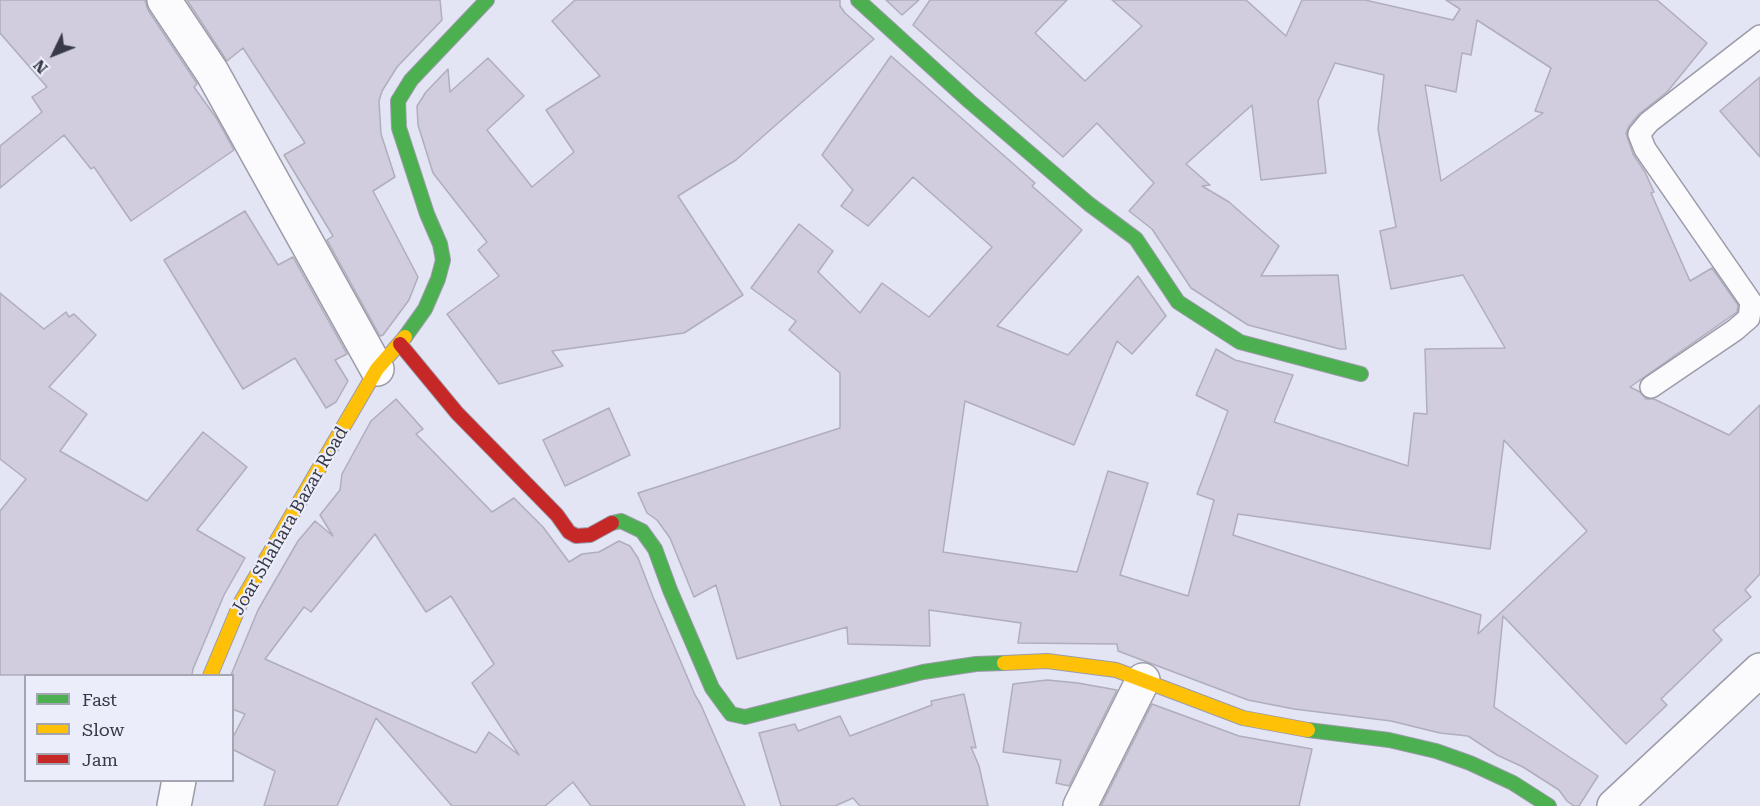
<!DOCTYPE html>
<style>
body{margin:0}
#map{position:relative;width:1760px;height:806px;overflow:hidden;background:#e3e4f4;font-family:"Roboto Serif",serif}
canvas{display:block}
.legend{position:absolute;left:24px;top:674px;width:210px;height:108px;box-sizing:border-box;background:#ecedfb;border:2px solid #a4a5b3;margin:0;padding:8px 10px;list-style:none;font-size:18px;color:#393a48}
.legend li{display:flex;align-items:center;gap:12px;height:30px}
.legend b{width:30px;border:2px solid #a4a5b3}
.north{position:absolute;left:24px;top:24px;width:60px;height:60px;-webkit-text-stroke:4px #ecedfb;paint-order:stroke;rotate:227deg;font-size:16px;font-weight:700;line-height:24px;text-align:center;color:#393a48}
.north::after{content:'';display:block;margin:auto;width:21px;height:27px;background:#393a48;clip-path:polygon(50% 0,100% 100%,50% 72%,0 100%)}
</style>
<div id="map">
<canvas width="1760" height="806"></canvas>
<ul class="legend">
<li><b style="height:8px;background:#4caf50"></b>Fast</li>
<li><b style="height:8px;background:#ffc107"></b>Slow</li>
<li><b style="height:8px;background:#c62828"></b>Jam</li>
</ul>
<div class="north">N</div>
</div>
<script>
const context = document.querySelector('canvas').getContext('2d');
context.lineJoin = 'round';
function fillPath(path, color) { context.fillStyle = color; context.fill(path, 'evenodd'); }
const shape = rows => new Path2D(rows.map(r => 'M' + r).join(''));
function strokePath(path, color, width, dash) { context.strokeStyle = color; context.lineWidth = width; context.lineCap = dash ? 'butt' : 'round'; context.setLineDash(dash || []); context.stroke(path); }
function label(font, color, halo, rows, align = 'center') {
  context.font = font + ' "Roboto Serif",serif'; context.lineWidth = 4.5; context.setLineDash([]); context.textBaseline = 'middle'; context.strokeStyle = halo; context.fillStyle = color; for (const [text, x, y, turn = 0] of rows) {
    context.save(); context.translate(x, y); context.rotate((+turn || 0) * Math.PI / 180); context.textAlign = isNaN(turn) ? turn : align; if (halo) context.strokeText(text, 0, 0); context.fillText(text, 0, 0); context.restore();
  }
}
const building = shape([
 [0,0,145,0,148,10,196,82,197,84,194,87,217,119,234,150,131,221,94,167,91,169,64,135,0,188,0,146,42,112,32,97,47,87,0,33,0,0],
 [187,0,440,0,442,20,397,67,382,91,379,101,381,134,395,177,373,191,418,277,409,300,383,335,380,336,327,240,333,236,284,155,305,143,243,48,227,61,187,0],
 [575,0,840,0,840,6,845,13,874,39,736,160,678,196,743,295,684,333,552,351,563,366,499,384,447,314,499,276,478,250,487,242,433,173,418,125,417,106,426,92,448,69,450,92,488,58,524,96,487,130,532,187,574,152,546,110,600,76,552,21,575,0],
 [886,0,919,0,902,15,886,0],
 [930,0,1067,0,1035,33,1085,81,1142,26,1112,0,1246,0,1286,36,1302,0,1365,0,1453,20,1460,9,1446,0,1657,0,1707,43,1667,92,1639,114,1629,126,1626,133,1633,154,1645,172,1654,192,1651,193,1690,281,1712,268,1738,305,1737,312,1630,387,1640,392,1646,399,1654,399,1729,435,1760,405,1760,574,1745,590,1751,597,1713,630,1722,640,1661,699,1667,705,1626,744,1503,616,1494,707,1598,776,1579,806,1574,806,1567,801,1559,790,1523,767,1497,755,1468,736,1440,733,1391,721,1294,709,1248,700,1118,651,1117,644,1018,643,1021,623,929,610,930,646,848,644,847,627,737,659,716,585,694,597,670,538,657,520,647,513,638,493,840,428,840,373,789,330,796,321,751,288,799,224,833,251,818,272,860,313,882,283,929,317,992,247,913,177,868,226,841,206,853,190,822,155,891,56,1035,183,1032,186,1082,230,997,326,1068,355,1138,276,1166,316,1132,354,1117,341,1074,445,965,401,943,552,1077,572,1108,471,1148,483,1120,575,1188,596,1214,500,1197,494,1228,411,1196,395,1216,349,1235,360,1293,375,1274,422,1408,466,1414,413,1427,414,1425,349,1505,348,1463,275,1391,289,1380,231,1396,227,1378,129,1384,75,1335,63,1318,101,1326,173,1261,180,1252,105,1186,164,1210,185,1202,186,1229,202,1279,246,1261,276,1338,275,1346,349,1340,349,1248,325,1191,288,1152,229,1129,211,1154,183,1097,123,1063,157,913,25,930,0],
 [1477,20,1551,68,1535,111,1543,113,1441,181,1425,85,1456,92,1462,53,1471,55,1477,20],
 [1504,440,1587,531,1478,634,1481,615,1233,535,1238,514,1490,549,1504,440],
 [1760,77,1760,157,1720,111,1760,77],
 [245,211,278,265,293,257,347,354,335,360,348,381,336,402,326,408,295,358,243,389,164,260,245,211],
 [0,293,44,329,66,312,69,317,74,314,96,335,49,387,87,414,60,451,147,501,203,432,247,467,197,530,245,558,224,595,193,669,192,675,0,675,0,511,26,479,0,459,0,293],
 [396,399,423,429,416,434,492,512,514,498,543,527,569,562,582,554,599,552,619,541,630,546,638,558,653,597,695,695,701,705,745,806,591,806,573,782,545,806,452,806,376,718,337,806,264,806,275,771,232,749,232,739,245,714,232,709,232,675,231,675,258,610,298,541,315,521,333,536,320,515,340,490,342,474,371,421,396,399],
 [375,534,426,612,451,596,494,664,472,683,519,755,489,732,476,753,265,659,304,607,311,612,375,534],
 [609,408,630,455,565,486,543,440,609,408],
 [1047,680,1078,683,1117,690,1069,786,1056,783,1061,760,1003,752,1013,684,1047,680],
 [964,694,976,748,971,747,979,766,988,806,860,806,853,798,835,806,781,806,759,733,795,724,798,731,840,716,850,736,932,705,931,701,964,694],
 [1152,704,1239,736,1312,749,1299,806,1101,806,1152,704]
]);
fillPath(building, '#d1ccde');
strokePath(building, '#b0aebb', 1.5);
const lane = shape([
 [1651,387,1735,330,1749,318,1751,302,1645,149,1639,134,1649,122,1760,36]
]);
const street = shape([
 [164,0,212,72,377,369],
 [174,806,179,780],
 [1080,806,1143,680],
 [1614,806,1760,670]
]);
const fast = shape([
 [858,0,969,101,1089,204,1136,239,1178,302,1240,342,1361,374],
 [405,337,425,309,438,279,443,260,440,244,427,214,399,128,398,101,411,80,487,0],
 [612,523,621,521,642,531,655,549,670,590,712,688,731,714,745,717,923,672,976,664,1004,663],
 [1308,730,1389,740,1436,751,1470,763,1513,783,1549,806]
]);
const slow = shape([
 [1004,663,1047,661,1116,670,1243,718,1308,730],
 [210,676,241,602,377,369,405,337]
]);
const jam = shape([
 [400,344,457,413,557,515,569,532,576,536,590,535,612,523]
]);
strokePath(lane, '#9b9ba9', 24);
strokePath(street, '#9b9ba9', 36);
strokePath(fast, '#9b9ba9', 16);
strokePath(slow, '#9b9ba9', 16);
strokePath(jam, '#9b9ba9', 16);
strokePath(lane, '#fbfbfd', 21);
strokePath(street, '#fbfbfd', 33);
strokePath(fast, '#4caf50', 14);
strokePath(slow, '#ffc107', 14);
strokePath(jam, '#c62828', 14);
label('18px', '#393a48', '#ecedfb', [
 ["Joar Shahara Bazar Road",290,521,-60]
]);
</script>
